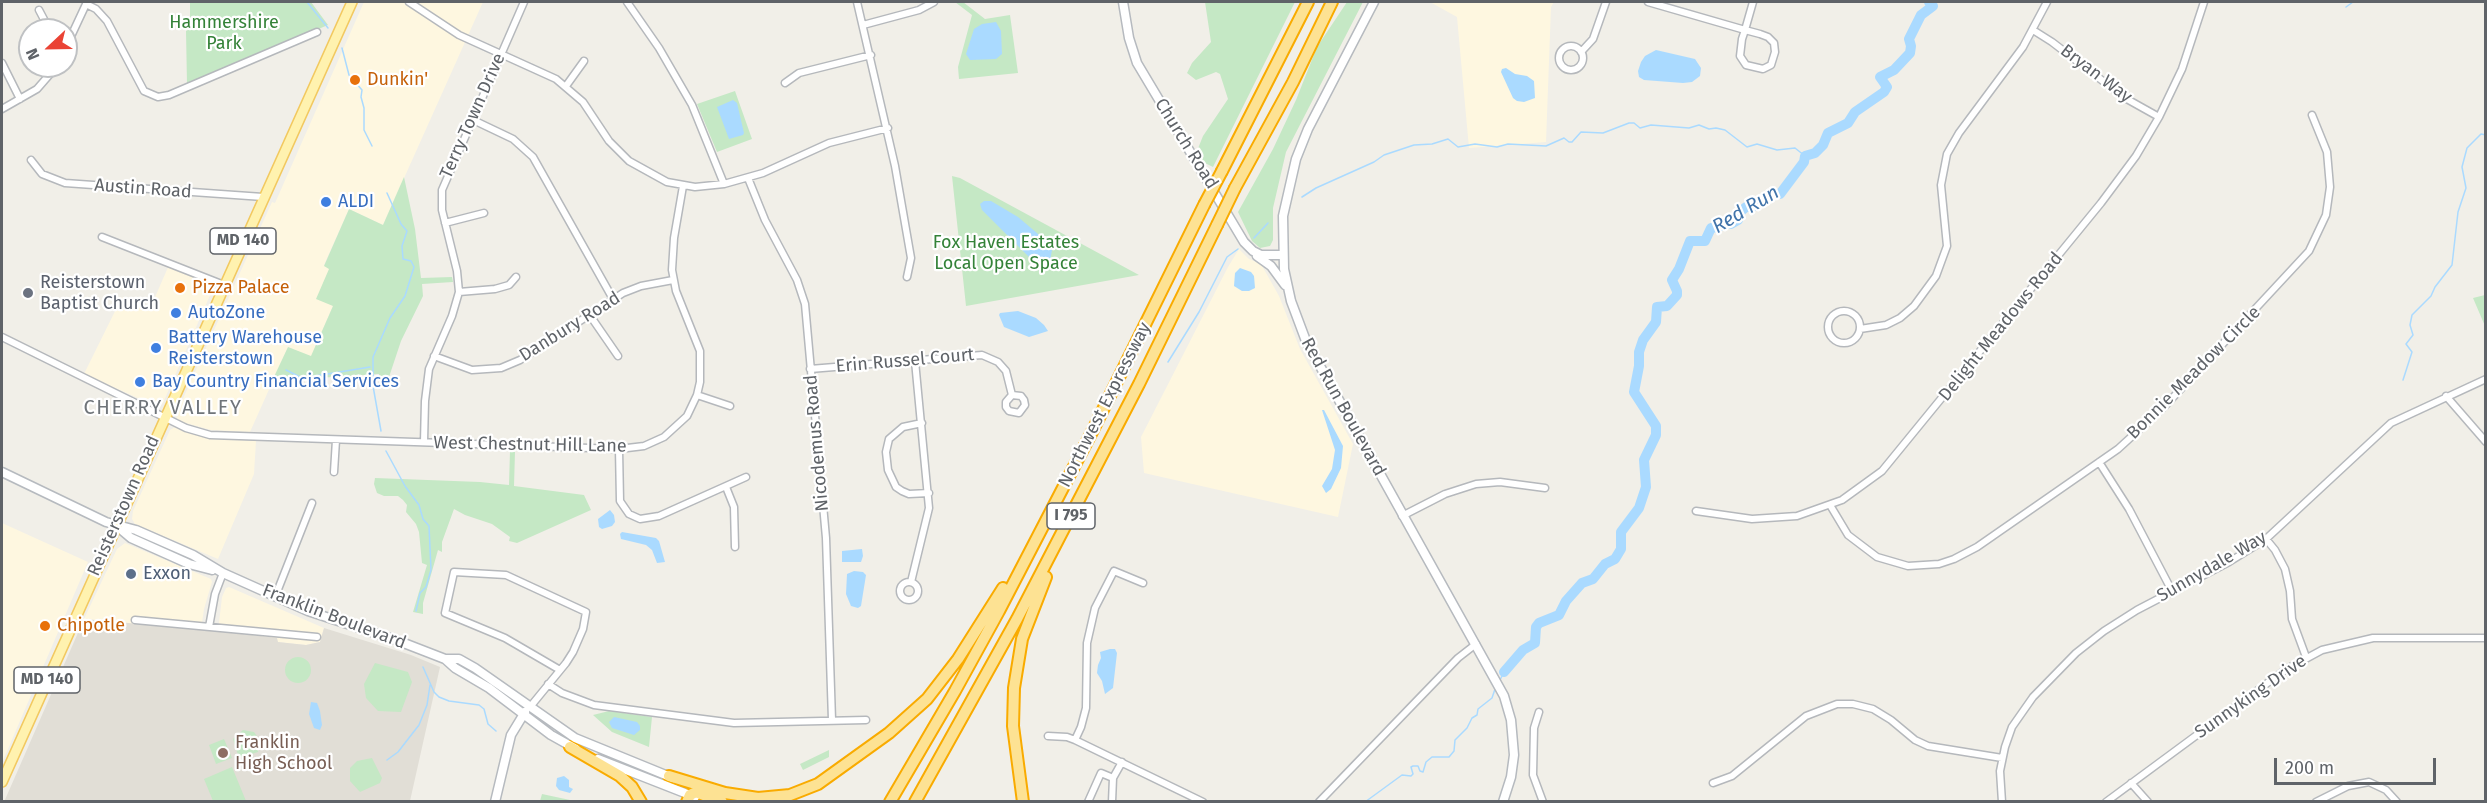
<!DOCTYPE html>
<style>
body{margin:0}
#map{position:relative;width:2487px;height:803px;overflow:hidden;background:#f1efe8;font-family:"Fira Sans",sans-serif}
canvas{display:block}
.frame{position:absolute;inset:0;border:3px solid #5f6368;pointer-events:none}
.north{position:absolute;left:18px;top:18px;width:60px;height:60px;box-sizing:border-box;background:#fff;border:2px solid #bfc1c3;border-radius:50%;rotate:248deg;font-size:16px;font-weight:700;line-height:24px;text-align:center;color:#5f6368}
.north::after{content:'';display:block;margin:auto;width:21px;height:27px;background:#ea4335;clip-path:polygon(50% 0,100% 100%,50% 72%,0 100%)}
.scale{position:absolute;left:2274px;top:758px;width:162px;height:27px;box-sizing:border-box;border:3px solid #5f6368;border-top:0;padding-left:8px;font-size:18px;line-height:21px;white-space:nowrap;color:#5f6368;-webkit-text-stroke:4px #fff;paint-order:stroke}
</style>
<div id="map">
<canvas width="2487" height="803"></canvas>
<div class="frame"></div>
<div class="north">N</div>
<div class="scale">200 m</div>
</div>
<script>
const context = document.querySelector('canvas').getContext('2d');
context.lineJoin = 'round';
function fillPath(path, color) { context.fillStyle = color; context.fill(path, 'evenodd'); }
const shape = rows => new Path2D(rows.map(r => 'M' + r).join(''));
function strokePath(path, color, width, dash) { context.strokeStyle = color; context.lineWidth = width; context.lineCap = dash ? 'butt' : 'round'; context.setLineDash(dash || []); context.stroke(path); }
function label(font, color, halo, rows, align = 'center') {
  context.font = font + ' "Fira Sans",sans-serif'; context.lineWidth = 4.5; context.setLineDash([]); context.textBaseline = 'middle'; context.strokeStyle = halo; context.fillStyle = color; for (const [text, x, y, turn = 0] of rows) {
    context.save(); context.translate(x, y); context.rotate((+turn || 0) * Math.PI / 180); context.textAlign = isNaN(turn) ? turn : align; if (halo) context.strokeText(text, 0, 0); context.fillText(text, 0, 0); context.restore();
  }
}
fillPath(shape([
 [364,2,483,2,383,225,349,209,324,265,329,268,333,306,311,357,288,347,250,432,211,430,182,422,177,419,176,414,272,202,275,203],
 [1430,2,1554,2,1551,7,1546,142,1469,148,1457,17],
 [1239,249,1249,259,1261,264,1279,296,1300,349,1353,444,1338,517,1144,473,1141,437,1228,267],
 [169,265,213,283,214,286,163,403,158,407,84,374,122,297,149,311],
 [175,427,209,438,256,441,254,474,218,559,135,524,132,519,133,511,170,430],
 [2,523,88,562,2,763],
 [125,543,211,579,212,582,204,609,201,630,84,619,117,549],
 [229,587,324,628,320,642,306,645,278,642,218,631,222,597,226,588]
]), '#fef7e0');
fillPath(shape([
 [84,619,218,631,277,638,278,642,306,645,320,642,324,628,411,655,440,667,410,801,4,802]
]), '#e1ded6');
fillPath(shape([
 [190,2,311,2,328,25,187,84,186,31,190,29],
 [955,2,963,2,985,19,1010,15,1018,73,959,79,958,67,972,15],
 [1205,2,1295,2,1213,167,1201,161,1197,151,1203,136,1228,99,1220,74,1216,72,1196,80,1187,73,1192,63,1211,42],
 [1347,2,1363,2,1286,152,1273,208,1273,240,1270,246,1260,248,1252,241,1238,212,1273,149,1296,100,1317,47],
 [735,91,752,139,717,152,697,104],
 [952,176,960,178,1139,275,966,306],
 [404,177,415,229,421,278,452,277,453,282,422,284,423,296,401,341,388,380,380,379,379,374,272,381,288,347,311,356,333,306,316,299,329,269,324,266,349,209,383,225],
 [2485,295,2486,295,2485,326,2473,298],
 [510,451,515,452,514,486,584,495,591,510,517,543,509,541,510,537,492,524,465,515,454,509,442,542,442,552,438,550,423,603,423,614,413,612,427,565,422,563,419,532,416,524,406,512,407,505,403,500,398,496,384,496,377,493,374,484,375,478,480,482,509,485],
 '285 670a13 13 0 1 1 26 0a13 13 0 1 1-26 0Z',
 [375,663,408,672,412,682,401,712,378,711,366,698,364,684],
 [609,711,652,717,649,747,612,732,593,715],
 [243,730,254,732,259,739,259,745,258,752,242,757,238,755,233,739],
 [224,739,232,758,216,764,209,745],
 [829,750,829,757,803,770,800,764],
 [372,758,382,778,380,783,360,792,350,781,350,768,357,761],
 [232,767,246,801,213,801,204,779],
 [542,794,570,800,570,801,540,801]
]), '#c5e8c5');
fillPath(shape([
 [996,22,1001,31,1002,54,996,59,970,60,966,54,974,29,982,24],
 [1656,50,1695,59,1701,68,1700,76,1692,82,1683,83,1644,80,1639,77,1638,71,1641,62,1645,56],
 [1506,68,1515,74,1527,76,1534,81,1535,98,1524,102,1517,101,1513,98,1501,72,1502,69],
 [733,100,737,103,744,133,743,135,729,139,717,107],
 [984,201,991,201,1018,217,1044,239,1052,250,1050,261,1039,267,982,210,980,204],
 [1240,268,1251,272,1254,276,1255,288,1249,291,1242,291,1234,286,1235,273],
 [1018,311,1036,318,1044,325,1048,331,1029,337,1004,327,999,315,1000,313],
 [1322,410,1324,410,1343,446,1341,468,1331,489,1326,493,1322,486,1332,469,1335,450],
 [610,510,614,515,615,522,612,526,602,529,599,527,598,519],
 [622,532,656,538,659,541,665,562,657,563,652,550,646,545,621,539,620,534],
 [862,549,863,556,861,562,842,562,842,551],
 [854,571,863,572,866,575,861,606,858,608,851,606,846,594,847,574],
 [1110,649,1115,649,1117,653,1113,688,1105,694,1102,681,1097,673,1098,665,1101,658,1100,652],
 [311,702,317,703,320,711,322,725,320,730,314,728,309,714],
 [614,717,637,722,640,726,640,730,634,735,612,728,609,722],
 [564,776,569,780,569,787,573,789,570,793,559,790,556,786,557,778]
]), '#aadaff');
strokePath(shape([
 [307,2,328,28],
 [2346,7,2353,2],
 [342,48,349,75,362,90,361,97,364,108,364,130,372,146],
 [1302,197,1316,188,1374,162,1384,155,1414,145,1432,144,1448,139,1458,147,1475,144,1497,147,1508,144,1546,146,1564,138,1569,142,1572,142,1581,132,1603,133,1629,123,1634,123,1640,128,1651,125,1689,128,1699,125,1709,129,1716,128,1725,130,1747,147,1757,144,1777,150,1795,148,1805,156],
 [1254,238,1268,223],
 [1168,362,1199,312,1227,257,1238,249],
 [286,370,300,377,309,377,370,367],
 [2403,380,2412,352,2406,344,2413,335,2410,325,2412,315,2431,296,2435,287,2452,265,2458,212,2466,188,2462,167,2467,148,2481,134,2486,135],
 [381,431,373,386,373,357,390,318,405,296,414,267,411,261,403,259,402,246,407,231,401,224,387,193],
 [386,451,405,486,419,505,423,519,429,526,431,570,426,587,420,593,416,611],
 [423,667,434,692,439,697,449,701,479,705,484,709,488,724,496,731],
 [1500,680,1504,672],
 [387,760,398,752,419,725,427,705,430,685],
 [1365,802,1402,775,1411,776,1413,774,1411,767,1413,766,1418,766,1420,771,1423,772,1426,762,1432,757,1449,757,1454,751,1455,740,1467,728,1472,718,1477,715,1478,709,1492,698,1495,689]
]), '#aadaff', 1.5);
strokePath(shape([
 [1504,672,1523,650,1535,643,1536,627,1539,623,1559,615,1566,601,1582,583,1593,579,1605,564,1615,559,1621,549,1621,532,1639,508,1646,487,1644,460,1656,435,1656,426,1634,392,1639,366,1639,352,1643,340,1656,322,1657,307,1667,306,1677,295,1677,291,1672,280,1679,269,1690,241,1705,241,1711,228,1719,227,1725,222,1731,224,1738,220,1740,212,1746,207,1752,207,1774,194,1780,194,1804,162,1805,156,1815,153,1823,145,1828,133,1848,123,1855,112,1884,92,1887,87,1880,77,1894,70,1910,53,1911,46,1909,39,1921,15,1933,6,1929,2]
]), '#aadaff', 10);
const street = shape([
 [409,2,459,35,556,79,583,102,609,141,629,161,667,182,695,187,724,184,763,173,829,143,888,128],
 [627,2,659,48,692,105,724,184],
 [857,2,895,166,911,258,907,277],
 [1648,2,1745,30,1760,34,1768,37,1774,43,1775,52,1771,65,1763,69,1746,65,1740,56,1742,39,1745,30,1753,2],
 [86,4,96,9,107,21,144,91,158,97,169,95,317,32],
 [39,10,49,29,51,30],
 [863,25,919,10,934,2],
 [2033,30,2052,42,2125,98,2159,117],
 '1559 58a12 12 0 1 1 24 0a12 12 0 1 1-24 0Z',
 [66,47,87,2],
 [1581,52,1593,39,1606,2],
 [2,63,20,99],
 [785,83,799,73,871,55],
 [566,86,584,61],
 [2,109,37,89,57,66],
 [471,119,513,139,533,157,613,299],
 [31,160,42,174,65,183,263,197],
 [748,178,765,220,797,280,805,304,826,538,832,720],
 [445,223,484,213],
 [102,237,224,285],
 [459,292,495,289,509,285,516,277],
 '1828 327a16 16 0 1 1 32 0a16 16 0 1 1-32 0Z',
 [589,314,618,356],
 [1860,329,1886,325,1900,318,1914,306,1936,276,1947,246,1941,185,1947,154,1959,133,2023,47,2047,2],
 [2,337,186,428,210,435,619,449,644,446,664,437,687,416,697,395,700,382,700,351,676,291,672,270,674,238,683,186],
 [434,356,472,370,501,368,520,360,623,293,641,286,673,280],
 [810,369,982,355,998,362,1006,371,1012,395,1006,402,1006,407,1009,411,1019,413,1025,405,1024,400,1021,396,1012,395],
 [697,395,730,406],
 [2446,396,2486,442],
 [922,423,903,427,889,439,886,452,888,470,896,487,902,491,909,494,929,493],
 [424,442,425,401,429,369,452,316,459,292,457,271,442,210,442,190,524,2],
 [619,449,620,501,629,514,640,519,659,516,746,477],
 [2099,462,2129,509,2172,591],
 [334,472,336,440],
 [726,487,734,507,735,547],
 [1830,505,1848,535,1877,557,1908,566,1939,564,1954,559,1977,547,2118,449,2165,406,2309,251,2326,215,2330,187,2327,152,2312,115],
 [1696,511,1752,519,1797,516,1842,500,1882,471,2101,203,2136,156,2159,117,2182,69,2204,2],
 [1402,516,1445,494,1476,484,1500,482,1545,488],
 [2266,539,2275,550,2285,569,2290,591,2292,619,2306,657],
 '900 591a9 9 0 1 1 18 0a9 9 0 1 1-18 0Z',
 [911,582,929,508,915,361],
 [275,597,312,503],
 [135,620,317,637],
 [209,627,215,594,223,573],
 [548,684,562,693,594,705,734,723,866,720],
 [530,707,566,663,573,652,583,629,586,612,506,575,454,572,445,613,505,638,560,670],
 [1539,712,1534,728,1533,775,1543,802],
 [1048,736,1067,737,1075,740,1203,802],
 [1075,740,1081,727,1086,708,1087,643,1095,608,1114,571,1143,583],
 [1713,783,1732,776,1806,716,1837,704,1853,704,1873,709,1891,720,1915,740,1928,746,2002,758],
 [2131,783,2148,802],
 [1088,802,1101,773,1113,778],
 [1112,802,1113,778,1122,762],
 [1319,802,1458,658,1476,644],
 [2002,802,2000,771,2005,747,2012,727,2033,697,2076,653,2104,631,2137,610,2229,562,2266,539,2391,423,2486,379],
 [2106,802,2285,670,2322,650,2373,638,2486,638],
 [2316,802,2348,786,2369,782,2386,790,2397,802]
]);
const secondary = shape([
 [1123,2,1129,38,1137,63,1244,242,1253,251,1261,255,1283,255],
 [1374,2,1308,129,1296,159,1283,216,1284,269,1291,301,1306,341,1504,696,1511,720,1514,755,1511,777,1503,802],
 [1257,256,1271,266,1285,285],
 [2,472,106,522,136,530,193,555,223,573,308,611,396,640,445,659,455,668,489,688,551,735,576,749],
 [118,527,131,538,189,564,212,570],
 [445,659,459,659,475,668,575,738,673,778],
 [598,759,695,797],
 [495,802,511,735,525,712]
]);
const primary = shape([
 [2,782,352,2]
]);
const highway = shape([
 [1222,171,1308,2],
 [1235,188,1293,82,1332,2],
 [570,747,620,776,632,787,641,802],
 [669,776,725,793,758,798,790,795,818,784,889,733,927,699,958,659,1003,588],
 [687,802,690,795,696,792,722,802],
 [890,802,955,691,999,611,1093,430,1204,205],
 [915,802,1017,619,1139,384,1217,225],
 [1023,802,1013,726,1014,688,1022,639,1046,577]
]);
strokePath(street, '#b5b8bc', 9);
strokePath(secondary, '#b6babf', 11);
strokePath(primary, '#f2c960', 12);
strokePath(highway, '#f9ab00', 14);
strokePath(street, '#fff', 6);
strokePath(secondary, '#fff', 8);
strokePath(primary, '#fff2af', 9);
strokePath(highway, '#fde293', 10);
const highwayBridge = shape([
 [1204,205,1222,171],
 [1217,225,1235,188]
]);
strokePath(highwayBridge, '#f9ab00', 14, []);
strokePath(highwayBridge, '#fde293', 10);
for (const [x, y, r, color] of [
 [355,80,6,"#e8710a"],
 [326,202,6,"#3f7fe0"],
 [180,288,6,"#e8710a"],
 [28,293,6,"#6b7280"],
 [176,313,6,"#3f7fe0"],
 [156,348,6,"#3f7fe0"],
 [140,382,6,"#3f7fe0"],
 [131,574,6,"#5c6f8a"],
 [45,626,6,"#e8710a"],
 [223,753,6,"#8d6e63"]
]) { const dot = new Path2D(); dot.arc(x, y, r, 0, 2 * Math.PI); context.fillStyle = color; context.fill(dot); strokePath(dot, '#fff', 2); }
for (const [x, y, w] of [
 [243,241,66],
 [1071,516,48],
 [47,680,66]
]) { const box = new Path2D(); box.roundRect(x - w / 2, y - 13, w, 26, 4.5); context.fillStyle = '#fff'; context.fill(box); strokePath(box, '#5f6368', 1.5); }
label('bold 16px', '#5f6368', null, [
 ["MD 140",243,241],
 ["I 795",1071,516],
 ["MD 140",47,680]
]);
label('18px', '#348238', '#fff', [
 ["Hammershire",224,23],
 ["Park",224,44],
 ["Fox Haven Estates",1006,243],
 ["Local Open Space",1006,264]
]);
label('18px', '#5f6368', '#fff', [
 ["Bryan Way",2096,74,37],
 ["Terry Town Drive",473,116,-66],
 ["Church Road",1186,144,58],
 ["Austin Road",143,189,4],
 ["Danbury Road",570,327,-32],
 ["Delight Meadows Road",2001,327,-51],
 ["Erin Russel Court",905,361,-5],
 ["Bonnie Meadow Circle",2194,373,-45],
 ["Northwest Expressway",1105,405,-63],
 ["Red Run Boulevard",1343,407,61],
 ["Nicodemus Road",817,443,-95],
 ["West Chestnut Hill Lane",530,445,1],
 ["Reisterstown Road",124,506,-66],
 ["Sunnydale Way",2212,567,-30],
 ["Franklin Boulevard",334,617,21],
 ["Sunnyking Drive",2251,697,-35]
]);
label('18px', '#c56008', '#fff', [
 ["Dunkin'",367,80],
 ["Pizza Palace",192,288],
 ["Chipotle",57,626]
], 'left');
label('18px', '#366cbe', '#fff', [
 ["ALDI",338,202],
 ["AutoZone",188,313],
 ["Battery Warehouse",168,338],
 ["Reisterstown",168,359],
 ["Bay Country Financial Services",152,382]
], 'left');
label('18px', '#5b616d', '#fff', [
 ["Reisterstown",40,283],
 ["Baptist Church",40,304]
], 'left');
label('18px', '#4e5e75', '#fff', [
 ["Exxon",143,574]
], 'left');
label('18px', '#785e54', '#fff', [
 ["Franklin",235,743],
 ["High School",235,764]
], 'left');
label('italic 20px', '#4174aa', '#fff', [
 ["Red Run",1746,210,-31]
]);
context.letterSpacing = '1.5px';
label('20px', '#70757a', '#fff', [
 ["CHERRY VALLEY",163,408]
]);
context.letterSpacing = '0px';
</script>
